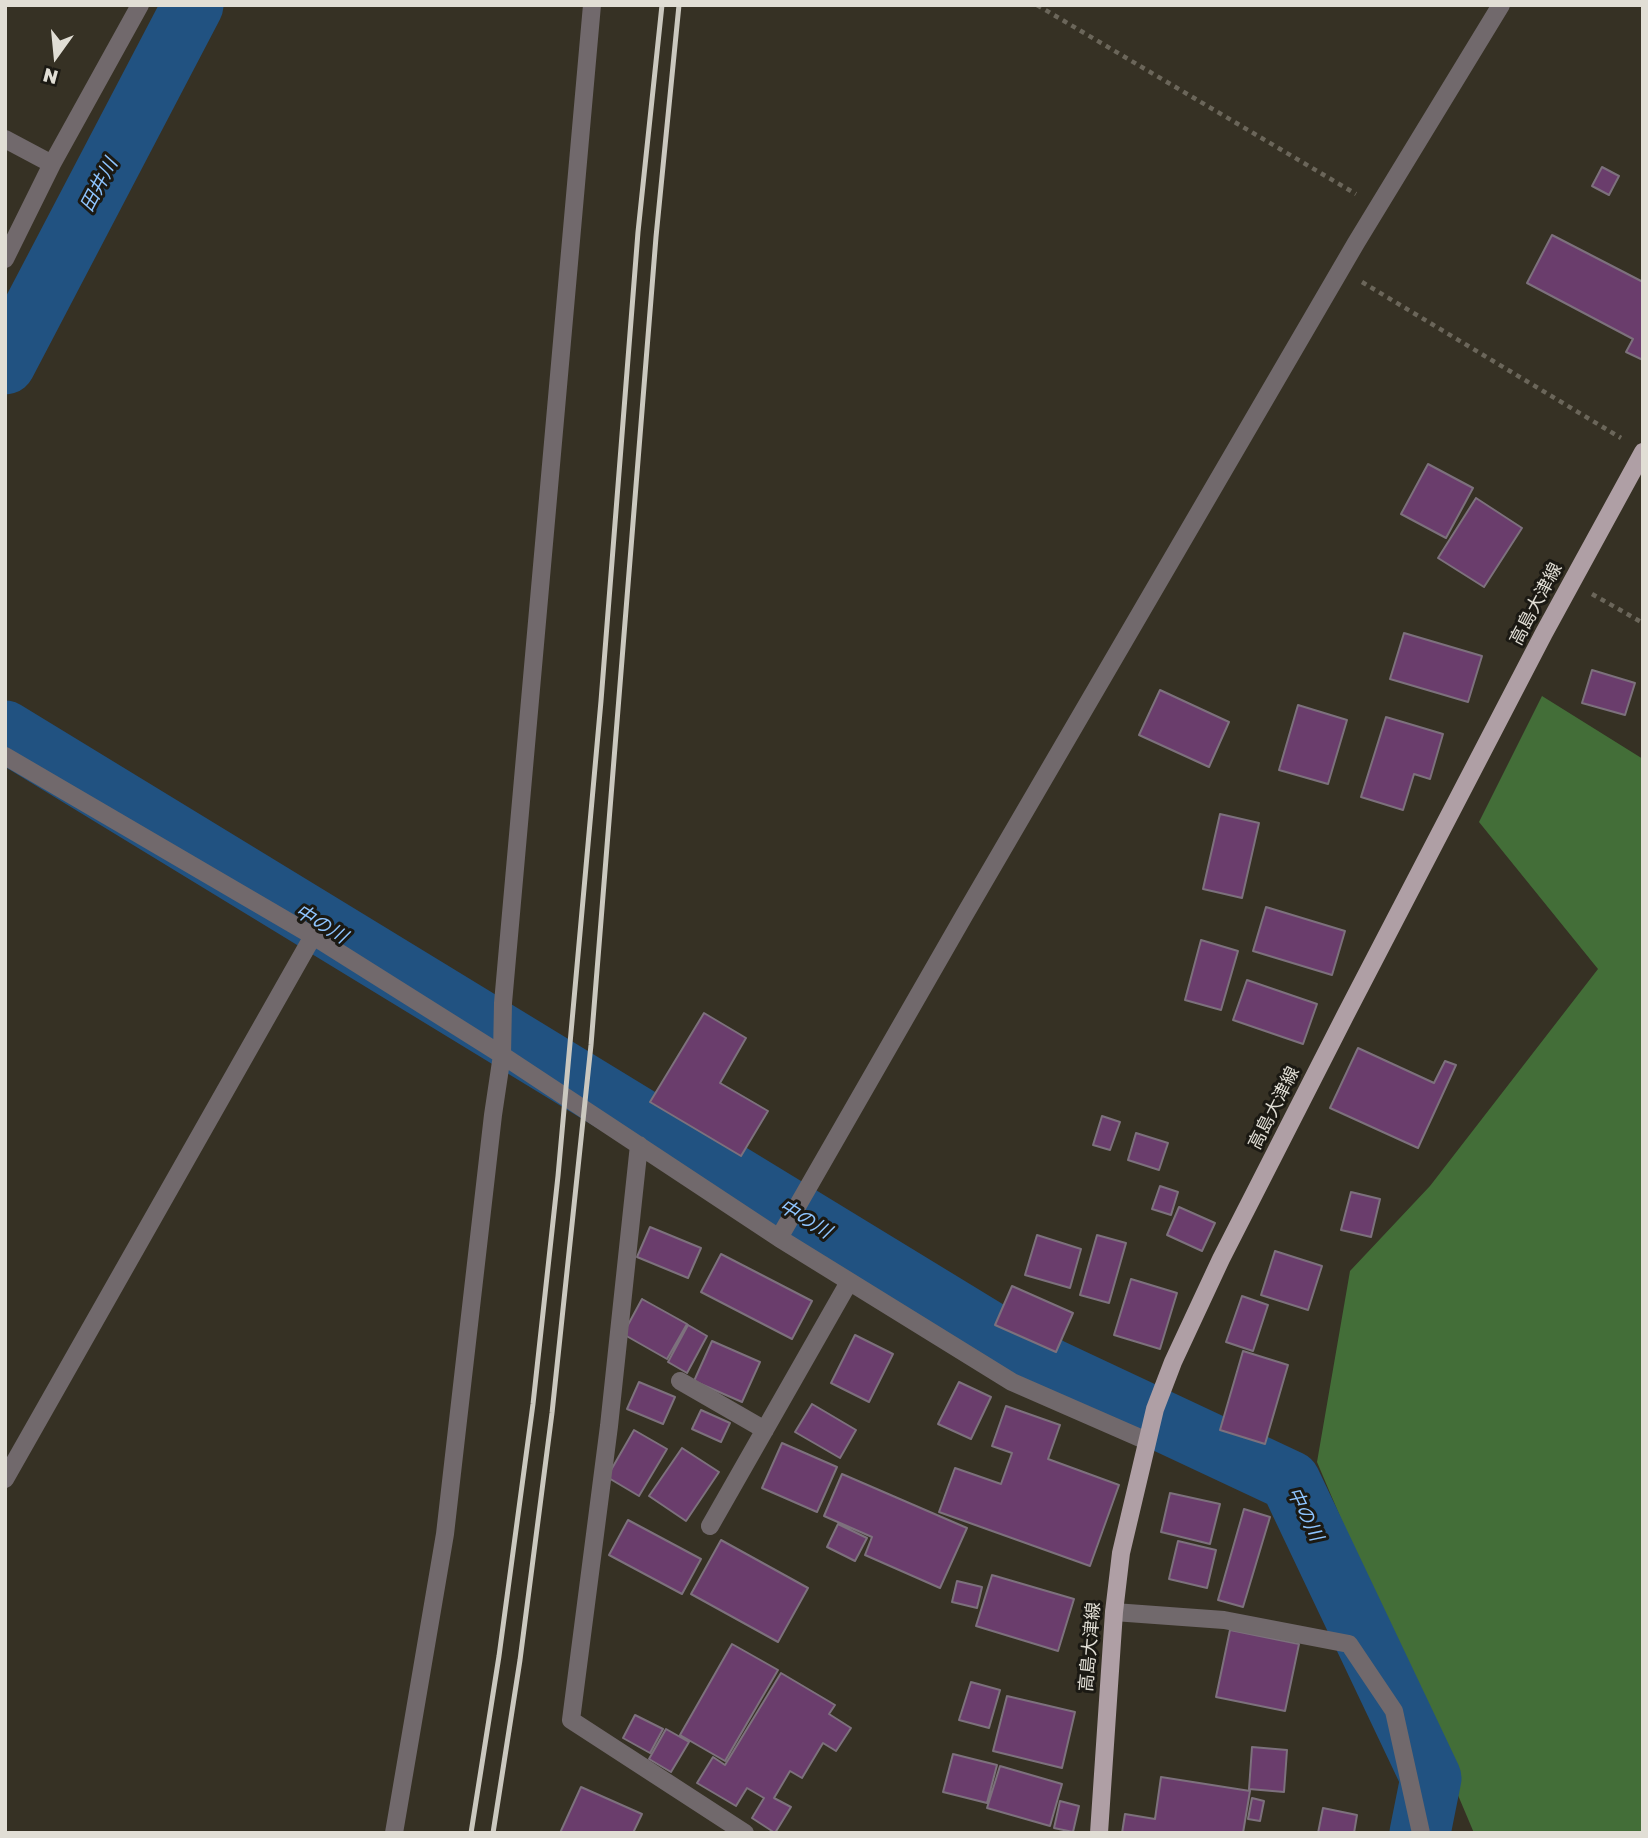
<!DOCTYPE html>
<meta charset="utf-8">
<style>
body{margin:0}
#map{position:relative;width:1648px;height:1838px;overflow:hidden;background:#363124;font-family:"Golos Text",sans-serif}
canvas{display:block}
.frame{position:absolute;inset:0;border:7px solid #e1ded5;pointer-events:none}
.north{position:absolute;left:21px;top:21px;width:70px;height:70px;-webkit-text-stroke:5px #1b1913;paint-order:stroke;rotate:195deg;font-size:19px;font-weight:700;line-height:28px;text-align:center;color:#e1ded5}
.north::after{content:'';display:block;margin:auto;width:24px;height:32px;background:#e1ded5;clip-path:polygon(50% 0,100% 100%,50% 72%,0 100%)}
</style>
<div id="map">
<canvas width="1648" height="1838"></canvas>
<div class="frame"></div>
<div class="north">N</div>
</div>
<script>
const context = document.querySelector('canvas').getContext('2d');
context.lineJoin = 'round';
function fillPath(path, color) { context.fillStyle = color; context.fill(path, 'evenodd'); }
const shape = rows => new Path2D(rows.map(r => 'M' + r).join(''));
function strokePath(path, color, width, dash) { context.strokeStyle = color; context.lineWidth = width; context.lineCap = dash ? 'butt' : 'round'; context.setLineDash(dash || []); context.stroke(path); }
function label(font, color, halo, rows, align = 'center') {
  context.font = font + ' "Golos Text","Noto Sans JP",sans-serif'; context.lineWidth = 6; context.setLineDash([]); context.textBaseline = 'middle'; context.strokeStyle = halo; context.fillStyle = color; for (const [text, x, y, turn = 0] of rows) {
    context.save(); context.translate(x, y); context.rotate((+turn || 0) * Math.PI / 180); context.textAlign = isNaN(turn) ? turn : align; if (halo) context.strokeText(text, 0, 0); context.fillText(text, 0, 0); context.restore();
  }
}
fillPath(shape([
 [1542,696,1643,759,1643,1833,1474,1833,1317,1462,1350,1271,1430,1186,1598,969,1479,822]
]), '#436e38');
strokePath(shape([
 [5,364,193,5],
 [5,731,1049,1368,1290,1481,1431,1778,1420,1833]
]), '#215281', 61);
const building = shape([
 [1602,167,1619,176,1609,195,1592,186,1602,167],
 [1552,235,1643,282,1643,360,1626,352,1633,339,1527,283,1552,235],
 [1428,464,1473,488,1446,538,1401,514,1428,464],
 [1476,498,1522,528,1484,587,1438,558,1476,498],
 [1404,633,1482,656,1468,702,1390,679,1404,633],
 [1592,670,1635,683,1625,715,1582,703,1592,670],
 [1160,690,1229,722,1209,767,1139,735,1160,690],
 [1298,705,1347,720,1328,784,1279,770,1298,705],
 [1386,717,1443,734,1430,779,1414,774,1403,810,1361,797,1386,717],
 [1220,814,1259,823,1242,898,1203,889,1220,814],
 [1266,907,1345,931,1332,975,1253,951,1266,907],
 [1201,940,1238,951,1221,1010,1185,1000,1201,940],
 [1247,980,1317,1004,1303,1044,1233,1020,1247,980],
 [704,1013,746,1038,720,1083,768,1111,741,1156,650,1102,704,1013],
 [1358,1048,1434,1083,1445,1061,1456,1065,1418,1148,1330,1108,1358,1048],
 [1102,1116,1120,1122,1110,1150,1093,1145,1102,1116],
 [1136,1133,1168,1143,1159,1170,1128,1160,1136,1133],
 [1160,1186,1178,1192,1171,1215,1152,1209,1160,1186],
 [1351,1192,1380,1199,1371,1237,1341,1230,1351,1192],
 [1179,1207,1215,1223,1202,1251,1167,1235,1179,1207],
 [650,1227,701,1248,688,1278,637,1257,650,1227],
 [1037,1235,1081,1249,1070,1288,1025,1275,1037,1235],
 [1097,1235,1126,1243,1109,1303,1080,1295,1097,1235],
 [1275,1251,1322,1266,1308,1310,1261,1295,1275,1251],
 [721,1254,812,1301,792,1339,701,1292,721,1254],
 [1131,1279,1177,1293,1160,1349,1114,1335,1131,1279],
 [1012,1286,1073,1313,1056,1352,995,1325,1012,1286],
 [1242,1296,1268,1305,1253,1351,1226,1342,1242,1296],
 [642,1299,687,1324,667,1359,623,1334,642,1299],
 [688,1325,707,1336,687,1373,668,1362,688,1325],
 [855,1335,893,1354,869,1402,831,1383,855,1335],
 [712,1341,760,1362,742,1402,694,1381,712,1341],
 [1243,1351,1288,1365,1265,1444,1220,1430,1243,1351],
 [639,1382,675,1397,663,1424,627,1409,639,1382],
 [959,1382,991,1397,971,1439,938,1424,959,1382],
 [812,1404,856,1430,840,1458,795,1432,812,1404],
 [1006,1406,1060,1425,1048,1459,1119,1485,1090,1566,939,1512,955,1468,1001,1484,1012,1453,992,1446,1006,1406],
 [701,1410,730,1423,721,1442,692,1429,701,1410],
 [634,1430,667,1449,639,1496,607,1477,634,1430],
 [782,1443,837,1467,817,1512,762,1488,782,1443],
 [682,1448,719,1472,686,1521,649,1496,682,1448],
 [842,1474,967,1528,940,1588,865,1555,872,1537,824,1516,842,1474],
 [1170,1493,1220,1504,1210,1544,1161,1532,1170,1493],
 [1244,1509,1270,1517,1243,1607,1218,1600,1244,1509],
 [628,1520,701,1559,682,1594,609,1555,628,1520],
 [838,1524,867,1538,855,1561,827,1547,838,1524],
 [721,1540,808,1588,778,1642,691,1594,721,1540],
 [1178,1541,1216,1550,1207,1588,1169,1579,1178,1541],
 [992,1575,1074,1599,1058,1651,976,1626,992,1575],
 [957,1581,982,1587,977,1608,952,1602,957,1581],
 [1230,1630,1299,1644,1285,1711,1216,1697,1230,1630],
 [732,1644,778,1670,725,1761,680,1735,732,1644],
 [781,1673,835,1705,829,1714,851,1728,836,1751,823,1743,802,1778,790,1771,774,1798,791,1807,775,1833,752,1818,764,1798,747,1788,736,1806,697,1783,713,1757,725,1765,781,1673],
 [971,1682,1000,1690,989,1728,959,1720,971,1682],
 [1007,1696,1075,1712,1062,1768,993,1751,1007,1696],
 [635,1715,663,1729,650,1753,623,1738,635,1715],
 [666,1729,689,1742,671,1772,649,1759,666,1729],
 [1252,1747,1287,1750,1284,1792,1249,1789,1252,1747],
 [953,1754,997,1765,987,1803,943,1792,953,1754],
 [1000,1766,1062,1784,1050,1826,987,1808,1000,1766],
 [1161,1777,1250,1791,1243,1833,1122,1833,1125,1814,1155,1819,1161,1777],
 [581,1787,642,1814,633,1833,560,1833,581,1787],
 [1252,1798,1264,1801,1260,1821,1248,1819,1252,1798],
 [1060,1801,1079,1806,1073,1832,1054,1828,1060,1801],
 [1323,1808,1357,1815,1354,1833,1318,1833,1323,1808]
]);
fillPath(building, '#6a3d6c');
strokePath(building, '#7d717d', 2);
strokePath(shape([
 [1037,5,1356,194],
 [1362,282,1621,438],
 [1592,594,1643,623]
]), '#6b665a', 4.5, [5, 5]);
strokePath(shape([
 [5,139,52,164],
 [5,259,52,164,140,5],
 [5,756,313,936,502,1055,779,1238,1012,1382,1147,1441],
 [639,1145,609,1426,571,1720,745,1833],
 [779,1238,965,914,1356,243,1501,5],
 [680,1381,765,1430],
 [5,1479,313,936],
 [710,1526,849,1282],
 [1114,1612,1224,1620,1349,1644,1394,1711,1421,1833],
 [394,1833,445,1534,493,1115,502,1055,503,1003,592,5]
]), '#71696c', 18);
strokePath(shape([
 [1099,1833,1114,1612,1121,1553,1155,1409,1173,1362,1221,1259,1347,1012,1544,633,1643,452]
]), '#af9fa5', 18);
strokePath(shape([
 [471,1833,499,1656,533,1404,558,1176,601,701,638,232,662,5],
 [493,1833,520,1660,552,1413,591,1045,656,237,679,5]
]), '#cbc8bf', 5);
label('18px', '#e1ded5', '#1b1913', [
 ["高島大津線",1536,604,-62],
 ["高島大津線",1274,1108,-63],
 ["高島大津線",1090,1647,-85]
]);
label('italic 19px', '#8ec4fe', '#1b1913', [
 ["田井川",99,185,-62],
 ["中の川",321,924,31],
 ["中の川",805,1219,31],
 ["中の川",1305,1514,64]
]);
</script>
